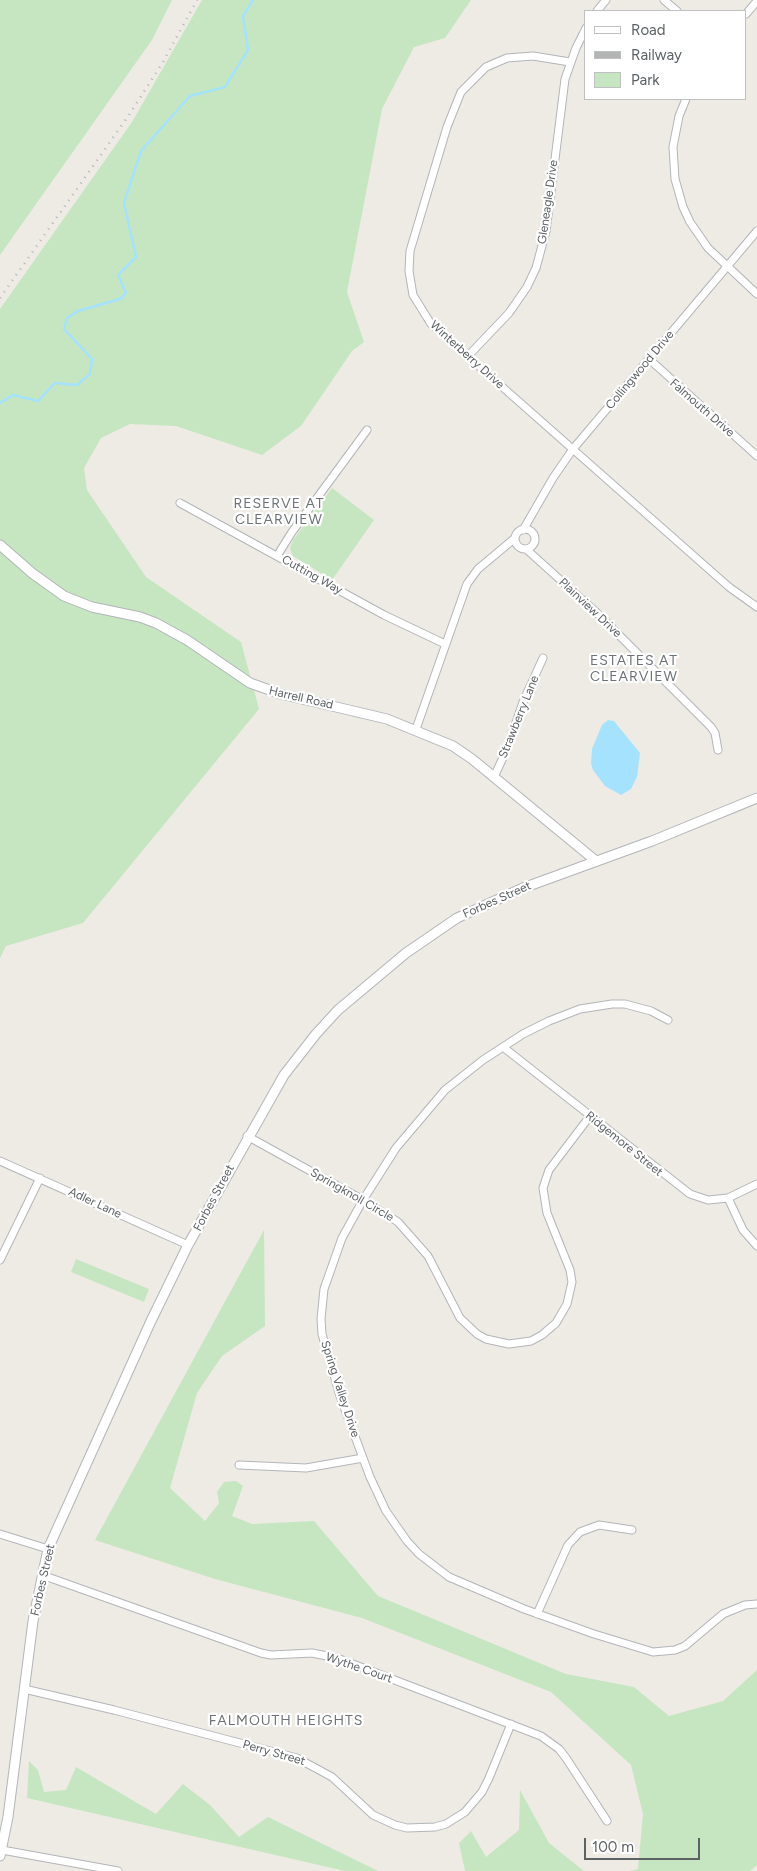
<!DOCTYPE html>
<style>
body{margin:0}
#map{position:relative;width:757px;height:1871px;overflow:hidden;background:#eeebe4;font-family:Figtree,sans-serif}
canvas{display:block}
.legend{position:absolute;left:584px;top:10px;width:162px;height:90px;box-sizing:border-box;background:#fff;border:1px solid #bec0c1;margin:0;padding:6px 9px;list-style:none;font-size:15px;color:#5c6164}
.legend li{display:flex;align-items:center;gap:10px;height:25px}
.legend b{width:25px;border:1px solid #bec0c1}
.scale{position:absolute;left:584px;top:1838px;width:116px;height:22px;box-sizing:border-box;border:2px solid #5c6164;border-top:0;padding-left:6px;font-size:15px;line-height:18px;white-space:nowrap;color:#5c6164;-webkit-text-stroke:4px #fff;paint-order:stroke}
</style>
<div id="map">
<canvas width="757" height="1871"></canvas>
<ul class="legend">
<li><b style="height:6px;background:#fff"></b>Road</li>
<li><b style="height:6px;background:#b3b4b4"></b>Railway</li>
<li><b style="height:14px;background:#c5e6c1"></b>Park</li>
</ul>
<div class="scale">100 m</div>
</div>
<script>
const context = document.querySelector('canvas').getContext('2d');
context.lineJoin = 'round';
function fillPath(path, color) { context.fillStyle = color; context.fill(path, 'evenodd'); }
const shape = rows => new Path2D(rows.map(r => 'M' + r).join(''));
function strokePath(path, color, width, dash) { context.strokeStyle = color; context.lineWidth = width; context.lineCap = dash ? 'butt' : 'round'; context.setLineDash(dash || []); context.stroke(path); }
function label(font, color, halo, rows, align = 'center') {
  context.font = font + ' Figtree,sans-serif'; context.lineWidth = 4.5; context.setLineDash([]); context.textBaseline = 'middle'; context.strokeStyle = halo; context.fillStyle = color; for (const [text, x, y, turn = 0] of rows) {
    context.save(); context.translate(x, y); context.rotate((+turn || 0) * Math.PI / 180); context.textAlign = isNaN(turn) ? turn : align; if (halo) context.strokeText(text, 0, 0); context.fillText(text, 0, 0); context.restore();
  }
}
fillPath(shape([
 [0,0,172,0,152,40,0,255],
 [202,0,471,0,445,38,414,47,382,109,347,292,364,342,352,351,301,426,262,455,176,426,130,424,101,438,84,468,87,490,146,577,241,642,259,709,83,923,6,946,0,958,0,309,132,122],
 [332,488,374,520,332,580,293,556,290,548,293,540],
 [264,1230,265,1326,222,1356,197,1393,170,1488,205,1521,219,1503,217,1492,224,1482,236,1481,243,1486,232,1516,252,1524,314,1521,378,1596,566,1674,634,1687,669,1716,723,1701,757,1670,757,1865,750,1871,630,1871,638,1869,643,1814,631,1765,551,1692,362,1618,215,1579,95,1540],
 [76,1259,149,1289,144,1302,71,1272],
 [29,1761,38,1770,44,1792,66,1790,76,1767,156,1814,183,1784,210,1805,239,1837,268,1817,378,1871,345,1871,27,1798],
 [520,1790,549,1843,584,1871,465,1871,459,1843,471,1831,486,1857,519,1830]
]), '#c5e6c1');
fillPath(shape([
 [608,720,614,721,640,753,637,777,631,789,621,795,605,786,593,770,591,763,592,749,602,725]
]), '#a5e2fe');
strokePath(shape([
 [0,403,13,395,38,401,55,383,77,385,90,374,92,359,64,329,67,318,78,311,120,299,126,293,118,275,136,257,124,203,141,151,190,96,225,87,248,50,243,16,253,0]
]), '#a5e2fe', 2.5);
const minor = shape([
 [664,0,677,11],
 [597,11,606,0],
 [746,14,757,1],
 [570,62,533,56,507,58,486,67,461,92,447,127,410,251,409,271,413,295,431,324,729,587,757,607],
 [686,99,679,116,673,147,675,179,683,207,690,222,708,248,757,294],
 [468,356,509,313,527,287,536,268,546,231,565,79,576,48,586,28],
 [649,359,757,456],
 [180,503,384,615,445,644],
 '515 539a10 10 0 1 1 20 0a10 10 0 1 1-20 0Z',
 [523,530,553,478,573,449,757,231],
 [526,549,596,612,711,727,715,733,718,750],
 [277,556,292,532,367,430],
 [416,729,467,584,478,569,515,538],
 [494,777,507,749,523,702,543,658],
 [668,1020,651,1011,625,1004,612,1004,580,1009,549,1021,523,1034,483,1060,445,1090,396,1148,363,1200,342,1238,324,1289,321,1319,322,1334,340,1396,370,1477,386,1511,407,1541,419,1554,449,1577,524,1609,594,1634,653,1652,675,1650,685,1646,723,1614,745,1605,757,1604],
 [503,1047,690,1194,708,1200,728,1198,757,1184],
 [247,1136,363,1200,398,1222,428,1256,460,1318,477,1334,486,1339,509,1344,531,1341,542,1335,556,1323,567,1304,572,1282,570,1270,547,1213,543,1188,549,1170,590,1116],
 [0,1161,188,1245],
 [728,1198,743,1230,757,1246],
 [0,1260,40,1178],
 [239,1465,306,1468,363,1458],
 [0,1534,48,1549],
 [42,1575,261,1653,271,1655,312,1653,337,1658,541,1736,559,1749,566,1758,607,1821],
 [537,1614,568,1545,580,1532,599,1525,632,1530],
 [24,1689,114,1710,297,1758,332,1777,373,1815,395,1825,407,1828,435,1827,446,1824,465,1812,482,1792,489,1778,511,1724],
 [2,1850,118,1871]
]);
const tertiary = shape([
 [0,545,32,573,64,596,92,607,140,617,156,623,187,640,250,683,281,694,387,719,453,746,472,759,596,861],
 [0,1856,8,1817,33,1621,48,1549,151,1321,188,1245,284,1075,316,1034,338,1010,406,953,457,918,523,888,652,841,757,798]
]);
strokePath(minor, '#b2b5b9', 9);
strokePath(tertiary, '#b2b5b9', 11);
strokePath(minor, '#fff', 7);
strokePath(tertiary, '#fff', 9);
strokePath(shape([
 [0,298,129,115,163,62,197,0]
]), '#b3b4b4', 2.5, [1, 6]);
label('12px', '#5c6164', '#fff', [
 ["Gleneagle Drive",548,202,-82],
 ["Winterberry Drive",467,355,42],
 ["Collingwood Drive",640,370,-50],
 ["Falmouth Drive",702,408,41],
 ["Cutting Way",312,575,29],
 ["Plainview Drive",590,608,43],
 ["Harrell Road",301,698,13],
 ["Strawberry Lane",519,717,-68],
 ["Forbes Street",497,900,-24],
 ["Ridgemore Street",624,1144,39],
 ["Springknoll Circle",352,1195,30],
 ["Forbes Street",214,1198,-62],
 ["Adler Lane",95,1203,25],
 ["Spring Valley Drive",340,1389,72],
 ["Forbes Street",43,1580,-77],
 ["Wythe Court",359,1668,19],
 ["Perry Street",274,1753,16]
]);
context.letterSpacing = '1px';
label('14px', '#6d7376', '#fff', [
 ["RESERVE AT",279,504],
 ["CLEARVIEW",279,520],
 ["ESTATES AT",634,661],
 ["CLEARVIEW",634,677],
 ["FALMOUTH HEIGHTS",286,1721]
]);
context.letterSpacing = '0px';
</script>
